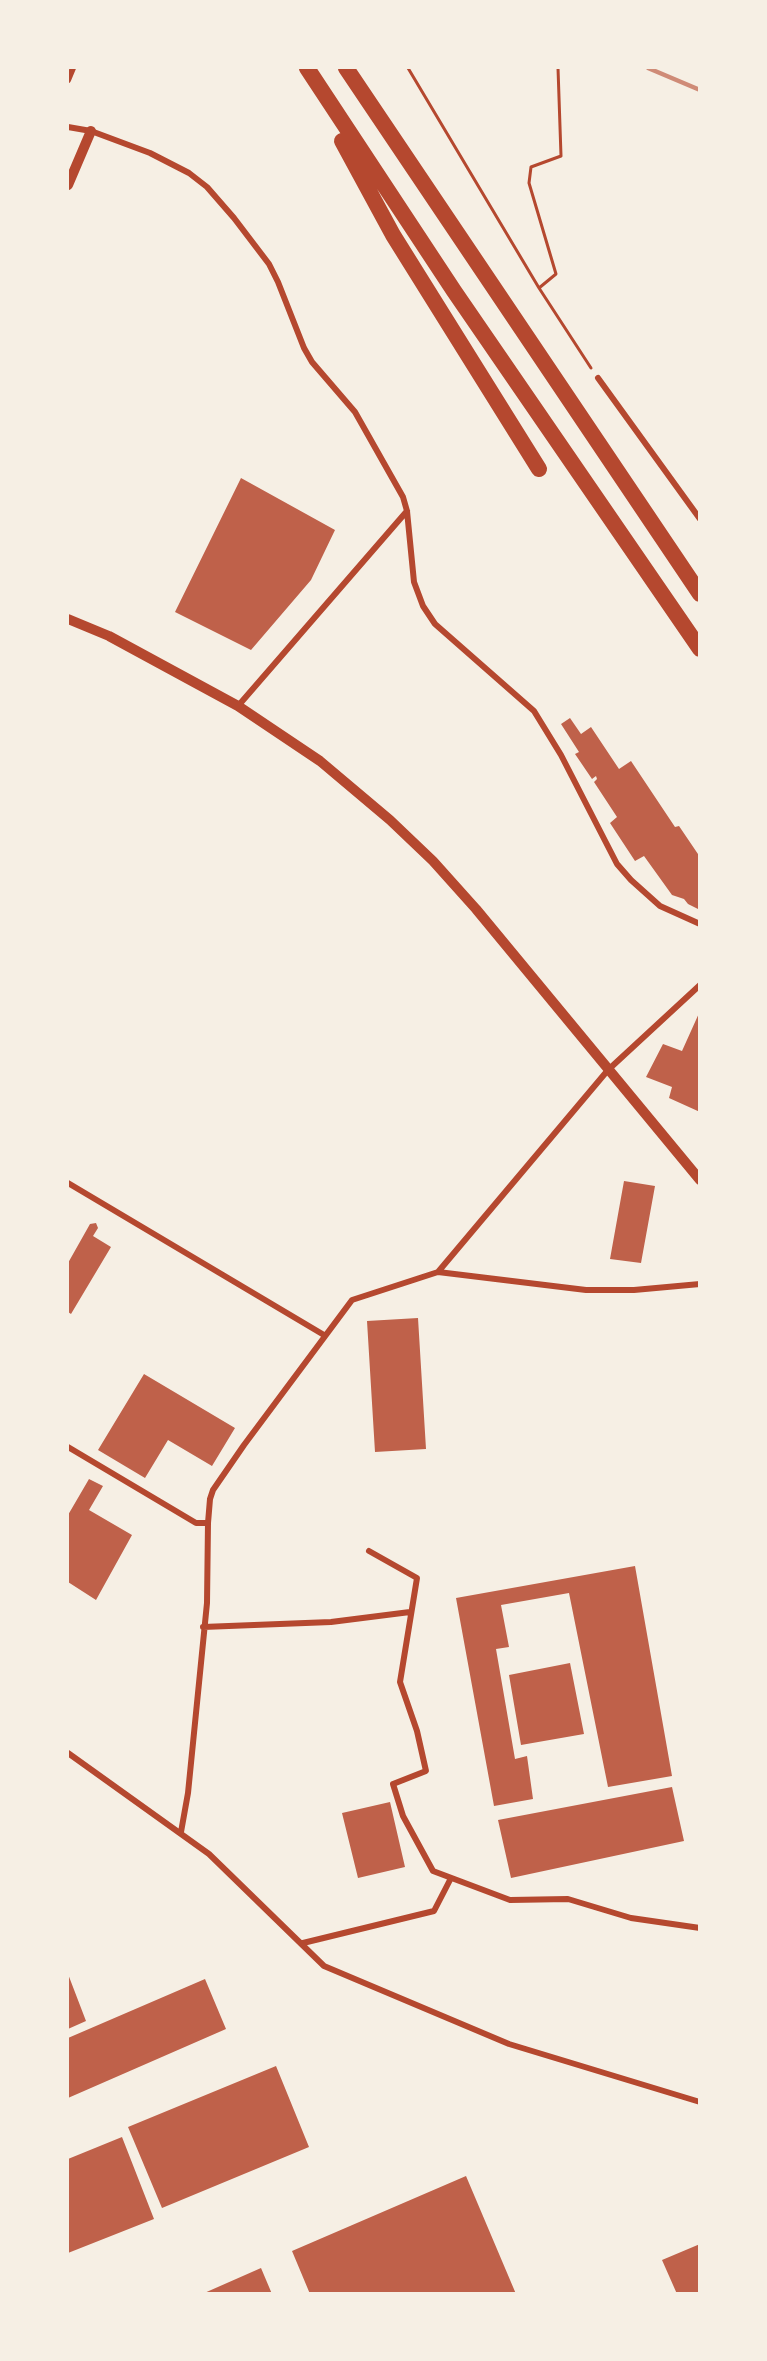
<!DOCTYPE html>
<style>
body{margin:0}
#map{position:relative;width:767px;height:2361px;overflow:hidden;background:#f6efe4;font-family:"PT Sans",sans-serif}
canvas{display:block}
.frame{position:absolute;inset:0;border:69px solid #f6efe4;pointer-events:none}
</style>
<div id="map">
<canvas width="767" height="2361"></canvas>
<div class="frame"></div>
</div>
<script>
const context = document.querySelector('canvas').getContext('2d');
context.lineJoin = 'round';
function fillPath(path, color) { context.fillStyle = color; context.fill(path, 'evenodd'); }
const shape = rows => new Path2D(rows.map(r => 'M' + r).join(''));
function strokePath(path, color, width, dash) { context.strokeStyle = color; context.lineWidth = width; context.lineCap = dash ? 'butt' : 'round'; context.setLineDash(dash || []); context.stroke(path); }
fillPath(shape([
 [241,478,335,530,311,580,251,650,175,612],
 [570,718,581,734,591,727,619,769,631,761,675,827,679,826,700,857,700,910,688,904,684,899,672,895,644,856,635,861,610,823,617,817,594,782,597,779,596,776,592,779,575,754,579,752,561,724],
 [700,1011,700,1112,669,1098,672,1087,646,1077,663,1044,682,1051],
 [624,1181,655,1186,641,1263,610,1259],
 [96,1223,98,1228,93,1236,111,1247,71,1314,68,1312,68,1263,90,1224],
 [418,1318,426,1449,375,1452,367,1321],
 [144,1374,235,1428,212,1466,168,1440,145,1478,98,1450],
 [89,1479,103,1486,89,1510,132,1535,96,1600,68,1582,68,1515],
 [635,1566,672,1776,608,1787,569,1593,501,1605,509,1647,496,1649,515,1759,527,1756,533,1799,494,1806,456,1598],
 [570,1663,584,1734,521,1745,509,1675],
 [672,1787,684,1841,511,1878,498,1820],
 [390,1802,405,1867,358,1878,342,1813],
 [68,1974,86,2021,68,2029],
 [205,1979,226,2029,68,2098,68,2038],
 [276,2066,309,2147,162,2208,128,2127],
 [122,2137,154,2219,68,2253,68,2159],
 [466,2176,516,2294,310,2294,292,2251],
 [700,2244,700,2294,677,2294,662,2260],
 [261,2268,272,2294,202,2294]
]), '#bf614a');
strokePath(shape([
 [408,68,539,288,591,368],
 [539,288,556,274,529,183,531,167,561,156,558,68]
]), '#b5482f', 3);
strokePath(shape([
 [68,80,73,68],
 [68,127,91,131,150,153,189,173,207,187,234,218,269,264,278,282,304,348,312,362,355,412,403,497,407,511,414,582,423,606,435,624,534,711,561,755,617,864,631,880,660,906,700,924],
 [598,378,700,519],
 [238,706,407,511],
 [68,1183,324,1335],
 [438,1272,608,1070,700,985],
 [68,1447,196,1523,208,1523],
 [369,1551,417,1578,400,1682,417,1731,426,1771,393,1784,403,1816,433,1871,510,1900,568,1899,631,1918,700,1928],
 [203,1627,331,1622,410,1612],
 [68,1753,209,1854,324,1966,509,2044,700,2102],
 [181,1832,188,1793,207,1603,208,1523,210,1499,213,1490,244,1445,352,1300,438,1272,586,1290,634,1290,700,1284],
 [303,1943,434,1911,451,1878]
]), '#b5482f', 6);
strokePath(shape([
 [68,185,91,131],
 [68,619,109,636,238,706,320,761,390,820,433,861,476,909,700,1180]
]), '#b5482f', 10);
strokePath(shape([
 [307,68,454,291,700,649],
 [346,68,700,594],
 [342,141,393,235,539,469]
]), '#b5482f', 16);
strokePath(shape([
 [648,68,700,90]
]), '#cf8b77', 4.5);
</script>
